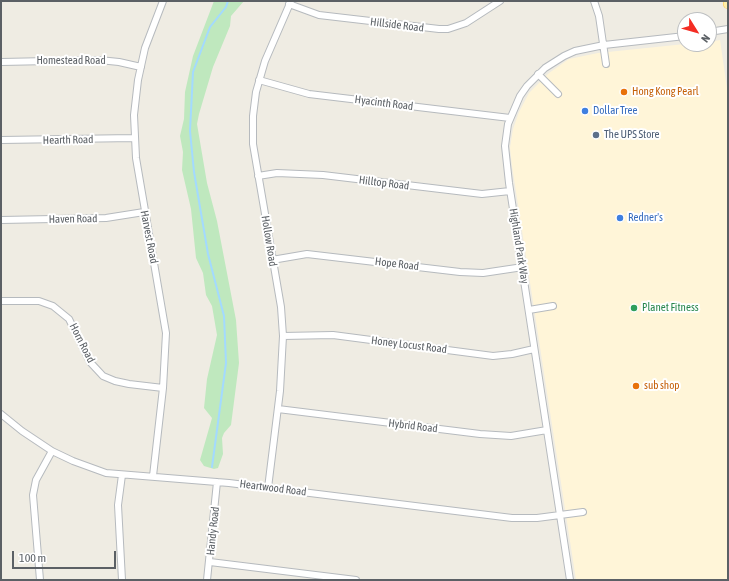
<!DOCTYPE html>
<style>
body{margin:0}
#map{position:relative;width:729px;height:581px;overflow:hidden;background:#efece3;font-family:"Asap Condensed",sans-serif}
canvas{display:block}
.frame{position:absolute;inset:0;border:2px solid #5b6065;pointer-events:none}
.north{position:absolute;left:677px;top:12px;width:40px;height:40px;box-sizing:border-box;background:#fff;border:1px solid #bdbfc1;border-radius:50%;rotate:127deg;font-size:11px;font-weight:700;line-height:16px;text-align:center;color:#5b6065}
.north::after{content:'';display:block;margin:auto;width:14px;height:18px;background:#f42d24;clip-path:polygon(50% 0,100% 100%,50% 72%,0 100%)}
.scale{position:absolute;left:12px;top:551px;width:104px;height:18px;box-sizing:border-box;border:2px solid #5b6065;border-top:0;padding-left:5px;font-size:12px;line-height:14px;white-space:nowrap;color:#5b6065;-webkit-text-stroke:3px #fff;paint-order:stroke}
</style>
<div id="map">
<canvas width="729" height="581"></canvas>
<div class="frame"></div>
<div class="north">N</div>
<div class="scale">100 m</div>
</div>
<script>
const context = document.querySelector('canvas').getContext('2d');
context.lineJoin = 'round';
function fillPath(path, color) { context.fillStyle = color; context.fill(path, 'evenodd'); }
const shape = rows => new Path2D(rows.map(r => 'M' + r).join(''));
function strokePath(path, color, width, dash) { context.strokeStyle = color; context.lineWidth = width; context.lineCap = dash ? 'butt' : 'round'; context.setLineDash(dash || []); context.stroke(path); }
function label(font, color, halo, rows, align = 'center') {
  context.font = font + ' "Asap Condensed",sans-serif'; context.lineWidth = 4; context.setLineDash([]); context.textBaseline = 'middle'; context.strokeStyle = halo; context.fillStyle = color; for (const [text, x, y, turn = 0] of rows) {
    context.save(); context.translate(x, y); context.rotate((+turn || 0) * Math.PI / 180); context.textAlign = isNaN(turn) ? turn : align; if (halo) context.strokeText(text, 0, 0); context.fillText(text, 0, 0); context.restore();
  }
}
fillPath(shape([
 [720,40,728,95,728,580,576,580,512,166,510,148,513,129,519,112,529,93,549,73,569,59,598,53,685,44,709,44,709,42]
]), '#fff5d8');
fillPath(shape([
 [214,1,244,1,231,16,230,26,213,67,199,114,197,124,207,183,217,221,236,320,239,363,231,425,224,433,222,438,223,454,218,468,214,469,204,466,200,460,212,418,204,408,207,379,217,335,212,306,206,295,203,273,196,258,191,209,182,170,183,152,180,136,184,119,185,92,193,56]
]), '#bfe8be');
strokePath(shape([
 [212,467,226,363,224,316,208,254,194,172,190,131,193,72,210,27,226,7,228,1]
]), '#a3daff', 2);
const street = shape([
 [594,1,599,16,606,64],
 [289,4,319,15,439,29,448,29,466,23,500,1],
 [709,32,728,29],
 [1,62,99,60,119,62,141,67],
 [538,74,558,94],
 [259,80,309,94,510,118],
 [1,140,134,138],
 [258,176,277,173,323,175,482,194,510,191],
 [1,220,106,218,144,212],
 [272,260,307,254,460,272,483,273,523,267],
 [1,301,39,301,53,306,69,319,90,362,103,376,115,381,129,384,163,388],
 [529,310,553,306],
 [283,336,333,335,493,356,512,354,534,349],
 [278,409,480,434,511,436,547,430],
 [1,414,22,431,52,451,73,461,106,473,229,483,512,518,537,518,583,512],
 [122,475,118,505,122,580],
 [153,476,163,388,166,333,136,158,134,115,138,80,145,48,163,1],
 [268,488,280,391,283,336,281,307,253,144,253,116,256,92,265,61,291,1],
 [210,562,356,580],
 [40,580,33,495,36,480,52,451],
 [207,580,217,482],
 [570,580,509,183,505,146,508,124,520,96,527,86,545,68,564,56,575,51,604,45,685,36]
]);
const primary = shape([
 [728,1,728,4]
]);
strokePath(street, '#b6babe', 8);
strokePath(primary, '#fbc551', 10);
strokePath(street, '#fff', 6);
strokePath(primary, '#ffeea8', 9);
for (const [x, y, r, color] of [
 [624,92,4,"#e8710a"],
 [585,111,4,"#3f7fe0"],
 [596,135,4,"#5c6f8a"],
 [620,218,4,"#3f7fe0"],
 [634,308,4,"#2e9e5b"],
 [636,386,4,"#e8710a"]
]) { const dot = new Path2D(); dot.arc(x, y, r, 0, 2 * Math.PI); context.fillStyle = color; context.fill(dot); strokePath(dot, '#fff', 1.5); }
label('11px', '#5b6065', '#fff', [
 ["Hillside Road",397,25,7],
 ["Homestead Road",71,61],
 ["Hyacinth Road",384,103,7],
 ["Hearth Road",68,140,-1],
 ["Hilltop Road",384,183,7],
 ["Haven Road",73,219,-1],
 ["Harvest Road",149,237,79],
 ["Hollow Road",269,241,81],
 ["Highland Park Way",519,246,81],
 ["Hope Road",397,264,7],
 ["Horn Road",82,343,63],
 ["Honey Locust Road",409,345,7],
 ["Hybrid Road",413,426,7],
 ["Heartwood Road",273,488,7],
 ["Handy Road",213,531,-84]
]);
label('11px', '#c56008', '#fff', [
 ["Hong Kong Pearl",632,92],
 ["sub shop",644,386]
], 'left');
label('11px', '#366cbe', '#fff', [
 ["Dollar Tree",593,111],
 ["Redner's",628,218]
], 'left');
label('11px', '#4e5e75', '#fff', [
 ["The UPS Store",604,135]
], 'left');
label('11px', '#27864d', '#fff', [
 ["Planet Fitness",642,308]
], 'left');
</script>
